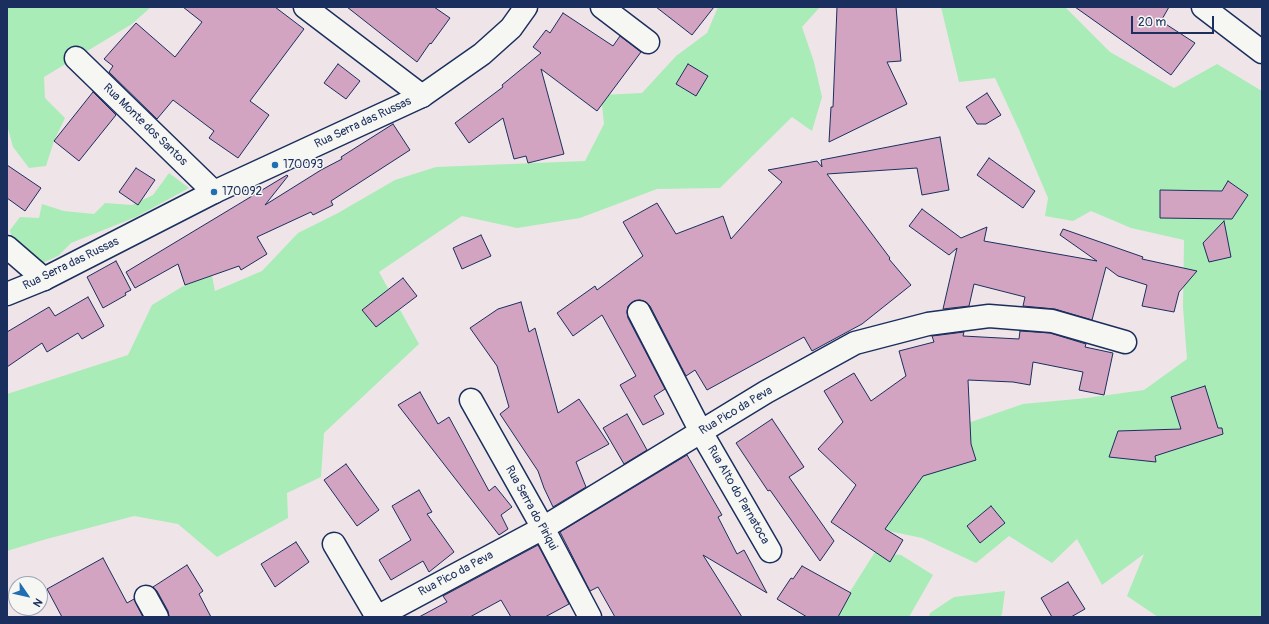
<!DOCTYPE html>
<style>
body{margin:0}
#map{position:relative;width:1269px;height:624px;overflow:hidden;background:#efe5e8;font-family:Pangolin,sans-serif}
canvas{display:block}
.frame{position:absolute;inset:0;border:8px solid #1b2f5e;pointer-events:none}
.north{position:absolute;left:8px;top:576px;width:40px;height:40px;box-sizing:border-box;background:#f6f6f2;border:1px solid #9ea6b7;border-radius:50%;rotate:124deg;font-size:11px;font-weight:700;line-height:16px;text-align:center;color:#1b2f5e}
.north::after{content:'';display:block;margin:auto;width:14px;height:18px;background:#1f6fb2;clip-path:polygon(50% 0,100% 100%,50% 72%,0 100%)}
.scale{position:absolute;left:1131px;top:16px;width:83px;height:18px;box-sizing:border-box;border:2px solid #1b2f5e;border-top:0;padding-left:5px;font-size:12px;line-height:14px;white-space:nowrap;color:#1b2f5e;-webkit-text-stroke:3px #f6f6f2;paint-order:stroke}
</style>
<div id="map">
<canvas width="1269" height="624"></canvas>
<div class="frame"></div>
<div class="north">N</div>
<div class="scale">20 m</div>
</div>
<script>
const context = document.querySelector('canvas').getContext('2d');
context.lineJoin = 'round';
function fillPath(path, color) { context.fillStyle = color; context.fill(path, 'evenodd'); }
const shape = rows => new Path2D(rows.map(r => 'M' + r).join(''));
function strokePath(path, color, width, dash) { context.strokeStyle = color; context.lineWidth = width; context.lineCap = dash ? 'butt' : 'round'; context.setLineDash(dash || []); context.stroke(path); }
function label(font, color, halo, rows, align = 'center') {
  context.font = font + ' Pangolin,sans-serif'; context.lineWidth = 3; context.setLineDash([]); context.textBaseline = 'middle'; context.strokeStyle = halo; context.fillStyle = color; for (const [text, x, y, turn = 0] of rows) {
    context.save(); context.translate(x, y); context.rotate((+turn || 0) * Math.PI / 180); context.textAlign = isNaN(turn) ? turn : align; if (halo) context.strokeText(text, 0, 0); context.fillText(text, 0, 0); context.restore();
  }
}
fillPath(shape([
 [7,7,151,7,132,24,44,77,45,98,65,118,54,141,46,166,29,168,13,147,7,125],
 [718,7,820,7,802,27,814,62,822,97,812,131,792,117,720,188,657,189,580,218,517,228,462,216,379,272,419,344,324,433,321,477,287,493,288,518,217,557,178,524,134,516,43,540,7,551,7,394,128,355,152,305,185,285,212,276,215,291,262,271,298,233,338,213,395,180,436,167,585,161,604,124,601,95,642,93,676,56,707,33],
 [941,7,1065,7,1110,52,1174,88,1217,64,1262,91,1262,617,1158,617,1127,596,1144,554,1102,585,1077,539,1052,563,1009,536,976,563,922,538,879,529,887,496,968,423,1023,404,1087,398,1144,390,1187,359,1183,307,1184,240,1131,228,1091,211,1073,221,1045,216,1048,198,1020,132,995,78,959,82],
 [169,173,189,188,136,217,71,243,58,256,38,265,14,248,10,230,20,217,39,218,42,204,64,211,94,214,105,203,132,205,153,195],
 [875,552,901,555,933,575,909,617,834,617],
 [1005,591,1002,614,1000,617,929,617,930,613,954,597]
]), '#a9ecb7');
const building = shape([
 [183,7,275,7,304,29,250,101,269,115,238,158,209,138,214,131,173,100,157,119,109,72,113,66,104,59,136,23,175,57,202,22,183,7],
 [347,7,434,7,450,18,431,44,430,43,417,62,347,7],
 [656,7,714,7,692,35,656,7],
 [837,7,896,7,901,61,887,62,907,104,829,142,831,107,833,107,837,7],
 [1075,7,1169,7,1161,21,1195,43,1171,75,1075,7],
 [563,13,613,46,620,36,641,52,597,111,541,69,564,154,528,163,526,156,514,159,503,118,469,143,455,123,503,87,502,85,541,53,533,47,546,30,550,33,563,13],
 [338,64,360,81,346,99,324,83,338,64],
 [688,64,708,76,696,96,676,84,688,64],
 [93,92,116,115,79,161,54,141,93,92],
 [987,93,1001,115,986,124,977,124,966,107,987,93],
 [393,124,410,150,331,201,333,205,313,215,311,212,257,237,267,254,241,270,239,266,185,285,178,264,135,288,126,272,287,175,288,176,265,205,321,170,342,159,341,157,393,124],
 [940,137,949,190,922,195,917,168,827,174,890,258,889,259,911,285,862,324,812,351,804,337,707,390,695,370,686,376,650,306,646,302,640,300,634,301,628,306,627,312,628,318,665,389,654,396,664,414,643,425,620,385,636,376,602,315,573,336,557,313,595,286,597,290,643,256,623,222,657,203,676,234,723,216,731,239,782,182,768,170,817,161,822,167,821,160,940,137],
 [989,158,1035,191,1023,208,977,175,989,158],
 [7,165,41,188,25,211,7,198,7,165],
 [136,168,155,180,138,205,119,192,136,168],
 [1228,181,1248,195,1232,219,1160,218,1160,190,1222,191,1228,181],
 [922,209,961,238,987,227,984,241,1097,261,1060,235,1063,229,1143,257,1142,259,1197,271,1179,292,1174,312,1142,306,1147,285,1118,276,1106,267,1092,320,1055,309,1023,306,1025,297,974,284,969,306,943,309,957,248,949,255,909,226,922,209],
 [1224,221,1231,257,1209,262,1203,243,1224,221],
 [481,235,491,256,462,269,453,248,481,235],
 [116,261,131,290,125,293,126,295,103,308,87,277,116,261],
 [403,278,417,296,376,327,362,310,403,278],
 [88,297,104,326,82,339,78,333,47,352,42,343,7,367,7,332,49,307,55,316,88,297],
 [521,302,529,332,535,328,558,413,579,399,609,444,576,462,586,487,553,507,544,488,538,471,500,414,509,407,497,366,470,328,498,309,521,302],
 [1020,331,1050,333,1086,344,1085,347,1113,353,1104,395,1079,390,1083,372,1033,362,1030,385,1013,382,968,380,971,444,976,460,923,476,885,529,903,540,890,562,831,522,856,485,818,449,843,422,824,391,854,373,871,401,906,376,899,351,934,342,932,336,964,332,963,336,1019,339,1020,331],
 [1205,386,1218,428,1222,428,1223,434,1155,456,1156,462,1109,457,1118,431,1181,429,1171,397,1205,386],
 [420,392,438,424,449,417,489,491,495,486,512,507,501,515,508,529,499,535,398,405,420,392],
 [627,414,647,450,624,464,603,428,627,414],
 [772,419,804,467,789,477,834,541,820,561,770,490,768,491,736,443,772,419],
 [687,455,722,515,718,517,737,554,744,550,767,593,703,555,742,617,615,617,598,587,590,591,560,532,687,455],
 [346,464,379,510,357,526,324,480,346,464],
 [419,490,432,512,427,514,454,552,429,572,423,561,391,580,379,560,411,540,392,506,419,490],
 [991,506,1005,523,980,543,967,526,991,506],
 [296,542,309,562,275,587,261,564,296,542],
 [538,545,569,604,545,617,511,617,501,600,470,617,419,617,447,602,443,596,538,545],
 [103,558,127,603,134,599,143,617,62,617,47,589,103,558],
 [187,565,203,591,199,594,211,617,169,617,168,611,157,591,153,587,187,565],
 [802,566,851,593,838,617,807,617,777,599,791,578,793,579,802,566],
 [1068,582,1085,609,1071,617,1052,617,1041,598,1068,582]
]);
fillPath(building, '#d3a3c2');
strokePath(building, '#1b2f5e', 1);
const minor = shape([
 [305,7,422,96],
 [602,7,648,42],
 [1203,7,1262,52],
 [76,58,214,192],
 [7,247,44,279],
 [639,312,701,432,770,551],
 [471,400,543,528,590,617],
 [334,544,377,617],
 [146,597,157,617],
 [377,617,543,528,766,392,855,343,928,324,989,316,1052,321,1125,342]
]);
const secondary = shape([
 [7,294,44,279,214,192,422,96,482,54,511,28,526,7]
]);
strokePath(minor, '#1b2f5e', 25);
strokePath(secondary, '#1b2f5e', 25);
strokePath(minor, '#f6f6f2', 22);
strokePath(secondary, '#f6f6f2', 22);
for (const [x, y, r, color] of [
 [275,165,4,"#1f6fb2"],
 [214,192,4,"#1f6fb2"]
]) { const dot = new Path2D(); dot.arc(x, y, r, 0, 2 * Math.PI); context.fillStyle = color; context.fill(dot); strokePath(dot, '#f6f6f2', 1.5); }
label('12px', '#1b2f5e', '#f6f6f2', [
 ["Rua Serra das Russas",363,123,-25],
 ["Rua Monte dos Santos",145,125,44],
 ["Rua Serra das Russas",71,264,-26],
 ["Rua Pico da Peva",736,411,-31],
 ["Rua Alto do Parnatoca",738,495,60],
 ["Rua Serra do Piriqui",531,508,61],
 ["Rua Pico da Peva",456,574,-28]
]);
label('12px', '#1b2f5e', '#f6f6f2', [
 ["170093",283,165],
 ["170092",222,192]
], 'left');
</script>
